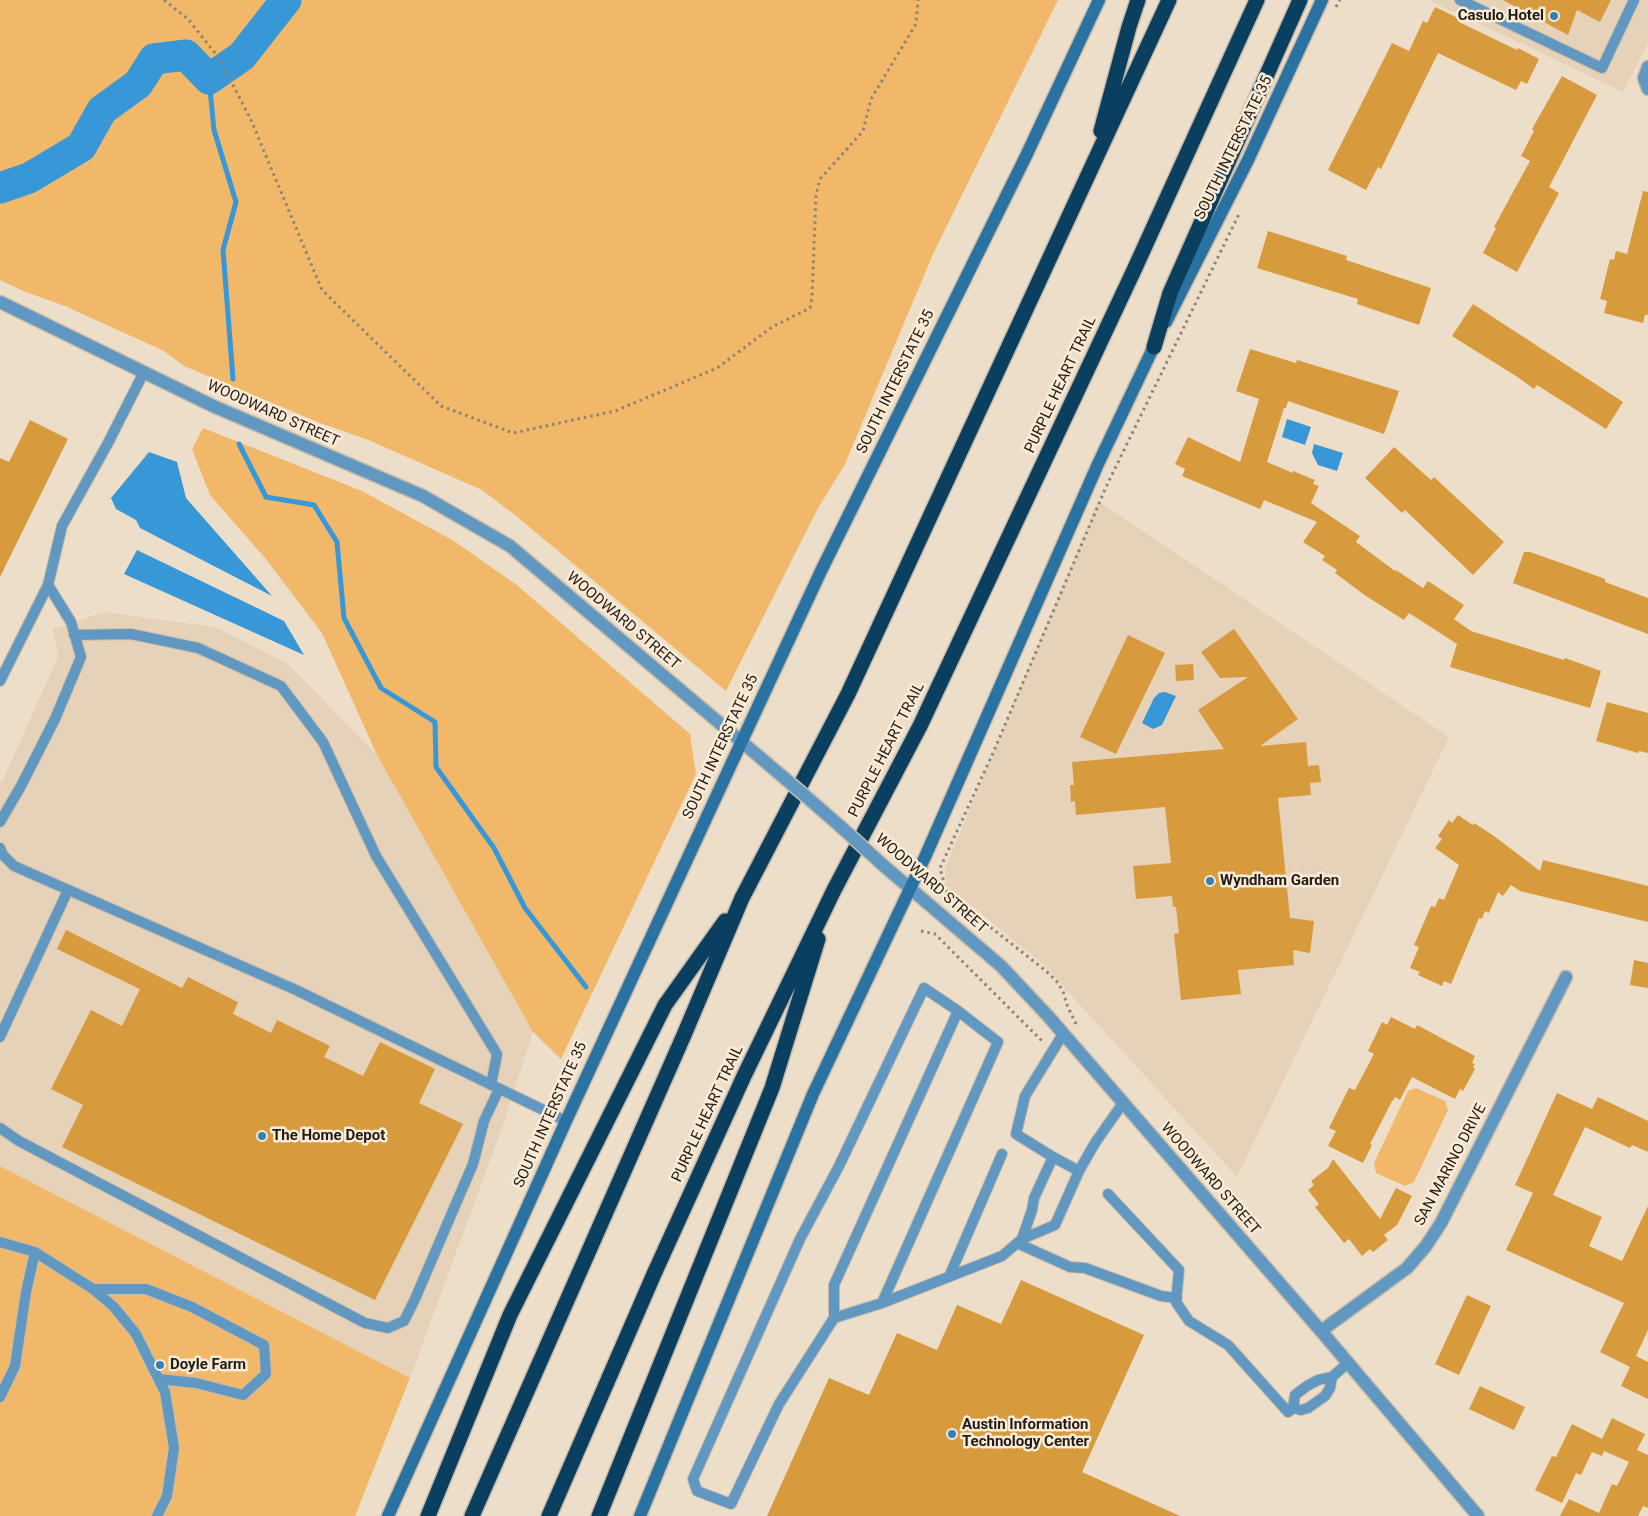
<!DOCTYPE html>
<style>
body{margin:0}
canvas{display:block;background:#eddeca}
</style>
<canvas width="1648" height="1516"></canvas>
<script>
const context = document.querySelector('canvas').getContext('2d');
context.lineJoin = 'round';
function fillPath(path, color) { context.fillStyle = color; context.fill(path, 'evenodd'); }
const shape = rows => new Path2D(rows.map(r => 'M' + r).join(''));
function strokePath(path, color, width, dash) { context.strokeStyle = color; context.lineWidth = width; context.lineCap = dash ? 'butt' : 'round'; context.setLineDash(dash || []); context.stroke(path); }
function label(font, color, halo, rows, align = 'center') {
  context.font = font + ' Roboto,sans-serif'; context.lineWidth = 5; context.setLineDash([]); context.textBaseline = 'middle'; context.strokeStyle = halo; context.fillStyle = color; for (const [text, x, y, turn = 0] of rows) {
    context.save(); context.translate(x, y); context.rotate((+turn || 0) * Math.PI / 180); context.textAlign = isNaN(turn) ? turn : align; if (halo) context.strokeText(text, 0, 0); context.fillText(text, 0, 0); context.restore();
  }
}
fillPath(shape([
 [1429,0,1648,0,1648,43,1623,92],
 [1098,501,1449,737,1237,1177,1042,963,948,887,945,868],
 [104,612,215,627,288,664,377,755,533,1032,502,1128,410,1378,0,1166,0,782,2,782,58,657,53,629]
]), '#e6d2b8');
fillPath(shape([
 [0,0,1058,0,933,254,845,464,817,510,726,691,515,515,482,490,366,439,320,423,184,366,164,351,65,306,23,291,0,280],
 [203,428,362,491,454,541,518,586,690,734,696,774,561,1059,533,1032,377,755,322,633,265,558,210,495,192,449],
 [1416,1088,1445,1101,1448,1110,1414,1182,1405,1186,1376,1173,1374,1163,1408,1091],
 [0,1166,410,1378,355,1516,0,1516]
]), '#f1b869');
fillPath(shape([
 [1287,419,1311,427,1305,445,1282,437],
 [1314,444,1343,453,1337,471,1318,465,1312,453],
 [149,452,177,462,186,498,272,596,140,528,136,520,116,509,111,498],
 [137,550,284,621,304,655,124,574],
 [1165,692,1176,696,1162,725,1153,729,1142,723,1154,698,1159,693]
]), '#3797d7');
strokePath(shape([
 [209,79,214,130,236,202,223,250,233,379],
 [239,444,266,497,314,505,337,542,344,618,381,688,435,722,436,767,494,848,525,908,586,987]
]), '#3797d7', 5);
strokePath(shape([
 [0,188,29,178,81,147,102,110,138,84,154,59,186,55,209,79,242,56,286,0]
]), '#3797d7', 31);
fillPath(shape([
 [1503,0,1611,0,1600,22,1577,10,1568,35],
 [1435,7,1460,19,1459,22,1517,50,1518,48,1539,59,1527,84,1521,81,1516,90,1438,53,1381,169,1378,167,1366,190,1328,170,1392,43,1409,51,1423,21,1427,23],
 [1562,76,1597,95,1549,187,1559,193,1517,272,1483,253,1496,228,1494,227,1530,161,1521,156,1534,131,1532,129],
 [1643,191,1648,192,1648,315,1645,315,1643,323,1604,313,1607,301,1600,299,1610,259,1614,260,1616,251,1627,254],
 [1268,231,1347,256,1346,260,1431,288,1419,325,1357,304,1358,299,1257,268],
 [1473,304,1623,402,1606,429,1537,385,1534,389,1519,378,1452,336],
 [1250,349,1296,363,1297,360,1399,391,1384,434,1288,401,1286,408,1284,408,1267,462,1293,473,1293,471,1315,480,1313,484,1319,486,1311,503,1360,536,1356,542,1395,571,1396,570,1423,588,1428,581,1464,605,1454,619,1471,631,1564,660,1565,658,1601,671,1590,708,1450,667,1457,644,1409,613,1404,620,1366,596,1335,573,1337,570,1322,560,1325,556,1303,542,1317,522,1264,500,1260,509,1182,476,1185,469,1175,464,1188,437,1240,462,1259,399,1236,391],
 [30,420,68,439,0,577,0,458,9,462],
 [1394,447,1431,480,1434,477,1504,542,1473,575,1405,510,1402,513,1365,478],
 [1524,552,1530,552,1578,569,1605,579,1605,582,1648,598,1648,634,1513,583],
 [1234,629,1298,719,1260,746,1306,742,1308,766,1319,765,1321,782,1310,783,1311,795,1278,798,1290,918,1314,921,1310,953,1293,950,1294,965,1238,970,1241,994,1181,1000,1174,934,1179,933,1176,907,1173,907,1172,896,1136,899,1133,866,1171,863,1165,807,1076,815,1075,801,1071,802,1070,785,1074,785,1072,762,1224,749,1198,710,1248,677,1220,678,1201,652],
 [1128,635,1165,653,1116,754,1080,737],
 [1193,664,1194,680,1176,681,1175,665],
 [1607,702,1648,713,1648,753,1639,751,1638,753,1596,741],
 [1458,815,1473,825,1474,823,1494,836,1540,871,1543,860,1648,886,1648,922,1520,891,1511,885,1503,896,1498,892,1489,913,1485,911,1482,919,1479,918,1451,984,1444,981,1442,986,1418,975,1420,972,1410,968,1419,947,1414,945,1431,906,1435,907,1439,898,1444,900,1459,865,1435,848,1442,839,1438,836,1449,820,1452,823],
 [66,930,182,988,188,977,238,1002,233,1014,271,1033,277,1020,330,1046,324,1057,363,1076,380,1042,435,1069,419,1103,463,1124,375,1300,62,1147,83,1105,51,1089,91,1010,122,1026,140,989,57,949],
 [1634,960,1648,963,1648,988,1630,985],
 [1391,1017,1415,1029,1417,1025,1475,1056,1472,1063,1475,1064,1473,1067,1475,1069,1463,1091,1460,1089,1455,1099,1412,1077,1400,1100,1395,1097,1390,1105,1370,1144,1372,1145,1363,1163,1328,1146,1336,1131,1329,1128,1349,1088,1355,1090,1374,1054,1368,1051,1382,1022,1387,1025],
 [1557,1093,1592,1109,1598,1097,1648,1121,1648,1152,1632,1145,1630,1148,1585,1127,1553,1195,1602,1217,1589,1246,1622,1261,1648,1206,1648,1330,1636,1356,1648,1362,1648,1399,1621,1386,1630,1367,1600,1352,1624,1303,1506,1250,1533,1193,1515,1185],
 [1333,1159,1380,1219,1396,1188,1412,1196,1397,1225,1384,1235,1388,1240,1373,1252,1370,1249,1362,1256,1349,1239,1344,1243,1315,1207,1319,1204,1308,1190,1314,1185,1311,1181,1328,1168],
 [1021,1280,1144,1335,1082,1472,1180,1516,767,1516,829,1378,869,1395,897,1333,937,1350,957,1305,1001,1324],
 [1467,1295,1491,1306,1459,1375,1435,1364],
 [1480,1386,1525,1407,1514,1430,1469,1409],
 [1612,1418,1645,1434,1637,1450,1648,1455,1648,1508,1643,1506,1638,1516,1560,1516,1569,1499,1599,1513,1612,1484,1617,1486,1629,1462,1604,1451,1602,1456,1592,1452,1581,1475,1576,1473,1562,1503,1535,1490,1552,1456,1556,1457,1572,1424,1602,1439]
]), '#d79a3c');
const service = shape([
 [1460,0,1602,68,1634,0],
 [74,635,131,634,198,648,281,686,323,742,376,856,497,1054,491,1085],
 [0,681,48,585],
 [0,822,21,786,55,719,81,657,71,622,48,585,62,526,108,443,144,372],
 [0,848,3,855,14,866,296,990,566,1121],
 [1063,1034,1025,1096,1016,1134,1053,1157,1079,1171],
 [0,1037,68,890],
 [0,1128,19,1141,365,1323,388,1328,404,1321,415,1299,473,1164,484,1121,499,1089],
 [1108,1194,1179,1270,1176,1302,1189,1321,1228,1345,1288,1412,1293,1408,1295,1395,1307,1386,1318,1380,1332,1377,1348,1363],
 [1022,1239,1032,1210,1034,1198,1053,1157],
 [0,1242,35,1252,93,1289,114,1307,136,1334,165,1392,174,1448,167,1496,157,1516],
 [1017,1243,1070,1267,1085,1268,1161,1296,1177,1298],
 [949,1277,1002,1154],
 [93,1289,146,1289,192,1307,264,1345,266,1374,243,1395,196,1383,159,1379],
 [882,1303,998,1042,958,1011],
 [834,1318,834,1285,958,1011,924,988,839,1166,800,1239,693,1479,697,1491,731,1504,779,1404,834,1318,882,1303,1002,1256,1022,1239,1055,1225,1079,1171,1095,1143,1123,1103],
 [0,1397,15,1366,26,1292,35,1252],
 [1293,1408,1301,1410,1308,1408,1325,1396,1330,1388,1332,1377]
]);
const minor = shape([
 [1648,67,1644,78,1648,89],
 [1321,1331,1407,1268,1426,1246,1441,1223,1566,977]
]);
const tertiary = shape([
 [0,302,213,406,423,496,510,546,762,759],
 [810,800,841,827],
 [884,866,1001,966,1048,1016,1321,1331,1478,1516]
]);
const secondary = shape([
 [1166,322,1248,160,1322,0],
 [388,1516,566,1121,741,743,821,571,1026,156,1099,0],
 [640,1516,813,1094,925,857,1098,464,1157,340]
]);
const motorway = shape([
 [1101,131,1129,27,1138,0],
 [1154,347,1170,293,1300,0],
 [428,1516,510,1315,665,1005,725,921],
 [472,1516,684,1035,742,898,848,694,1169,0],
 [549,1516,654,1274,744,1076,834,890,920,726,1135,268,1257,0],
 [599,1516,772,1088,818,939]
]);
strokePath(service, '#c8bba9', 12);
strokePath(minor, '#c8bba9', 15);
strokePath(tertiary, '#c8bba9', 15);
strokePath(secondary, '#c8bba9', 15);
strokePath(motorway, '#c8bba9', 18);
strokePath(shape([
 [164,0,188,19,219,58,251,120,322,290,441,406,513,433,615,411,717,368,772,327,810,308,812,298,816,195,820,179,863,131,871,99,916,24,918,0],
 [1336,7,1340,0],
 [921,931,935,934,1043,1042],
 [1076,1024,1067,1005,1063,991,1057,982,1046,971,947,893,940,868,993,753,1106,487,1240,212]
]), '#8d8375', 3, [2.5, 4]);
strokePath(service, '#6098c1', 10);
strokePath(minor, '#6098c1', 12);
strokePath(tertiary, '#6098c1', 12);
strokePath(secondary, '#2a72a2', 12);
strokePath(motorway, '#0b3f5f', 15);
const tertiaryBridge = shape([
 [762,759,810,800],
 [841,827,884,866]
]);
strokePath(tertiaryBridge, '#c8bba9', 15, []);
strokePath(tertiaryBridge, '#6098c1', 12);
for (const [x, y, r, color] of [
 [1554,16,5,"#3581b4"],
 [1210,881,5,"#3581b4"],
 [262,1136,5,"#3581b4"],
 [160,1365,5,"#3581b4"],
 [952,1434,5,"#3581b4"]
]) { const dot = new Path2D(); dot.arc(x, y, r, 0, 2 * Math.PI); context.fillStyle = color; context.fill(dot); strokePath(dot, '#faebd7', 2); }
label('bold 15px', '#211c15', '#faebd7', [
 ["Casulo Hotel",1544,16,"right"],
 ["Wyndham Garden",1220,881],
 ["The Home Depot",272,1136],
 ["Doyle Farm",170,1365],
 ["Austin Information",962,1425],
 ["Technology Center",962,1442]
], 'left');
label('15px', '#211c15', '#faebd7', [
 ["SOUTH INTERSTATE 35",1234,148,-64],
 ["SOUTH INTERSTATE 35",896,382,-64],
 ["PURPLE HEART TRAIL",1061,385,-65],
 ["WOODWARD STREET",273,414,24],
 ["WOODWARD STREET",623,621,40],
 ["SOUTH INTERSTATE 35",721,747,-65],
 ["PURPLE HEART TRAIL",887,750,-63],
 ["WOODWARD STREET",931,884,41],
 ["PURPLE HEART TRAIL",708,1114,-65],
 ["SOUTH INTERSTATE 35",551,1115,-66],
 ["SAN MARINO DRIVE",1451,1165,-62],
 ["WOODWARD STREET",1210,1179,49]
]);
</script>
